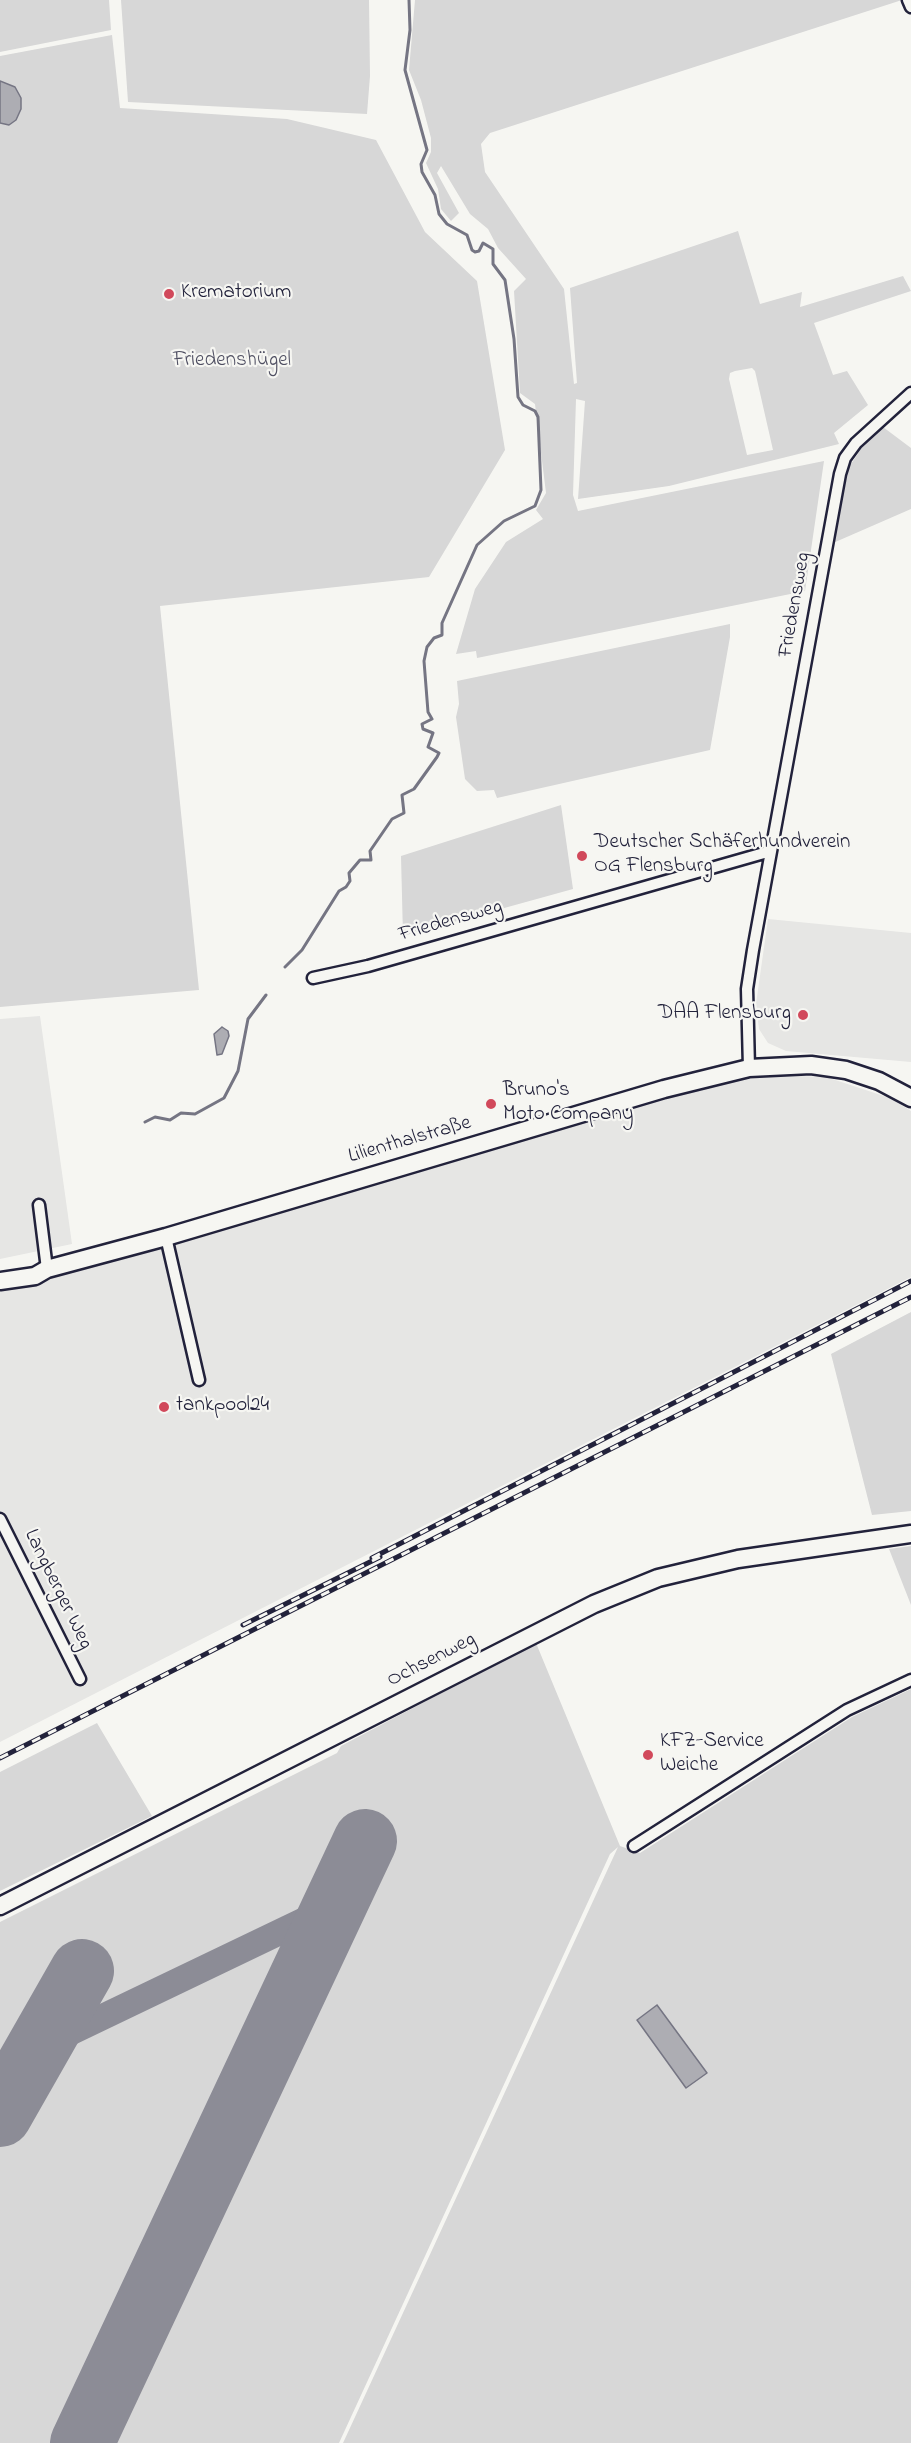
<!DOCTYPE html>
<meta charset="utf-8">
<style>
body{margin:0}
canvas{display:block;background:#f6f6f2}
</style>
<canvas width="911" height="2443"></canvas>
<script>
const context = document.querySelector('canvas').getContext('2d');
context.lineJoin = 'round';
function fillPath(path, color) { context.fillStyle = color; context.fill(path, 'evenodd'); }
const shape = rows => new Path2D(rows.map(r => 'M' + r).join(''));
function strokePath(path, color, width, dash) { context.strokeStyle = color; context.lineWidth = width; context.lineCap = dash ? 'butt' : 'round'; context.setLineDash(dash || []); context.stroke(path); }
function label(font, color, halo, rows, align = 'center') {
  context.font = font + ' "Indie Flower",sans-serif'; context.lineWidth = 4.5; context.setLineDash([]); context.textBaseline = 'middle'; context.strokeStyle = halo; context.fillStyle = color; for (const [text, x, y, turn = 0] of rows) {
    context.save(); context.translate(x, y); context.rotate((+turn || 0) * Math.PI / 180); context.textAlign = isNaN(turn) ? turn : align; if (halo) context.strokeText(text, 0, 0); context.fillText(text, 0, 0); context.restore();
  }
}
fillPath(shape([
 [768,919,911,933,911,1062,786,1051,768,1043,759,1029,756,1004],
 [40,1016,72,1244,0,1259,0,1019],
 [742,1074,826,1077,890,1098,911,1111,911,1277,0,1742,0,1288,77,1271,258,1220]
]), '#e6e6e4');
fillPath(shape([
 [0,0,109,0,111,30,0,52],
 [121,0,369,0,370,76,367,114,128,102],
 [415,0,902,0,490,133,481,144,485,172,564,289,574,384,577,383,570,288,738,231,760,304,802,292,800,307,903,276,911,291,814,323,833,375,847,371,868,405,834,433,839,444,669,486,578,499,585,401,576,399,573,495,578,511,824,461,805,591,477,658,476,651,456,654,475,589,506,542,543,519,536,510,546,493,535,404,520,393,514,291,526,279,498,248,488,229,470,214,441,166,437,173,459,213,451,221,441,209,438,189,426,163,431,152,431,138,421,100,409,70],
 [752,368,755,371,773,450,747,455,729,379,730,373,735,371],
 [112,35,120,108,287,119,376,140,425,232,477,281,505,450,429,577,160,606,199,990,0,1007,0,56],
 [883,427,911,448,911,509,833,543,849,467,863,446],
 [730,624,730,637,710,750,497,798,494,790,477,791,465,779,456,717,459,704,457,681],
 [561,805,573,889,403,936,401,856],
 [911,1312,911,1511,872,1515,831,1354],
 [911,1546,911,1605,889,1549],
 [536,1643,620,1846,640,1853,852,1717,911,1689,911,2443,343,2443,618,1847,610,1854,339,2443,0,2443,0,1922,337,1753,341,1746],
 [97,1723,152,1816,0,1891,0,1772]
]), '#d7d7d7');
const water = shape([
 [0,81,15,87,21,98,21,109,16,120,9,125,0,123,0,81],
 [222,1027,228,1031,229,1036,222,1054,217,1055,214,1034,222,1027],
 [657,2005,707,2073,686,2088,637,2020,657,2005]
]);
fillPath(water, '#adadb3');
strokePath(water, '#757583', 1.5);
strokePath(shape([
 [285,967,302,950,339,891,346,887,350,881,349,873,360,860,371,860,370,851,392,819,404,813,402,795,414,789,437,757,439,753,428,747,433,733,423,729,422,724,432,719,428,712,424,661,427,647,434,638,442,635,442,623,477,545,504,521,535,506,541,490,538,417,535,411,523,405,518,397,514,339,505,280,493,264,493,249,483,243,479,251,475,252,472,250,467,235,447,224,439,214,435,195,422,172,421,164,427,150,405,70,410,30,409,0],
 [145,1122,155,1117,170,1120,181,1113,195,1114,224,1098,238,1071,248,1019,266,995]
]), '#757583', 3);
strokePath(shape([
 [38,2048,334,1906]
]), '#8c8c96', 26);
strokePath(shape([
 [0,2115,82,1971],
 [82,2443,365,1841]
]), '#8c8c96', 64);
const street = shape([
 [908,0,911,7],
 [313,978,368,966,771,851],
 [749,1068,747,989,753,950,840,474,845,458,856,443,911,393],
 [39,1205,47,1269],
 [166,1237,199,1380],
 [0,1519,80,1679],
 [634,1846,847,1710,911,1680]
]);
const secondary = shape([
 [0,1281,35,1276,47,1269,166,1237,664,1089,749,1068,811,1065,846,1070,879,1081,911,1098],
 [0,1906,594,1604,658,1578,738,1559,911,1534]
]);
strokePath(street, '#22223b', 15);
strokePath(secondary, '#22223b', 21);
strokePath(street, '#f6f6f2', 10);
strokePath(secondary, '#f6f6f2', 16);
const rail = shape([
 [372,1558,911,1281],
 [243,1625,380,1557],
 [0,1758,911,1297]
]);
strokePath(rail, '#22223b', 5);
strokePath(rail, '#f6f6f2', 3, [9]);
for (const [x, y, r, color] of [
 [169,294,6,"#d1495b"],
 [582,856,6,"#d1495b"],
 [803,1015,6,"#d1495b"],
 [491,1104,6,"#d1495b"],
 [164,1407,6,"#d1495b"],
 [648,1755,6,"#d1495b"]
]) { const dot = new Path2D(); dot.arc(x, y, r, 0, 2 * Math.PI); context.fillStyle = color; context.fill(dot); strokePath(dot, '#f6f6f2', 2); }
label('21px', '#22223b', '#f6f6f2', [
 ["Krematorium",181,294],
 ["Deutscher Schäferhundverein",594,844],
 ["OG Flensburg",594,868],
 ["DAA Flensburg",791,1015,"right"],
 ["Bruno's",503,1092],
 ["Moto Company",503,1116],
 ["tankpool24",176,1407],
 ["KFZ-Service",660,1743],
 ["Weiche",660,1767]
], 'left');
label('21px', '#4f4f62', '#f6f6f2', [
 ["Friedenshügel",232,362]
]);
label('21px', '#22223b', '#f6f6f2', [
 ["Friedensweg",796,605,-80],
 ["Friedensweg",451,922,-16],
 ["Lilienthalstraße",410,1141,-16],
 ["Langberger Weg",57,1590,64],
 ["Ochsenweg",432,1661,-27]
]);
</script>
